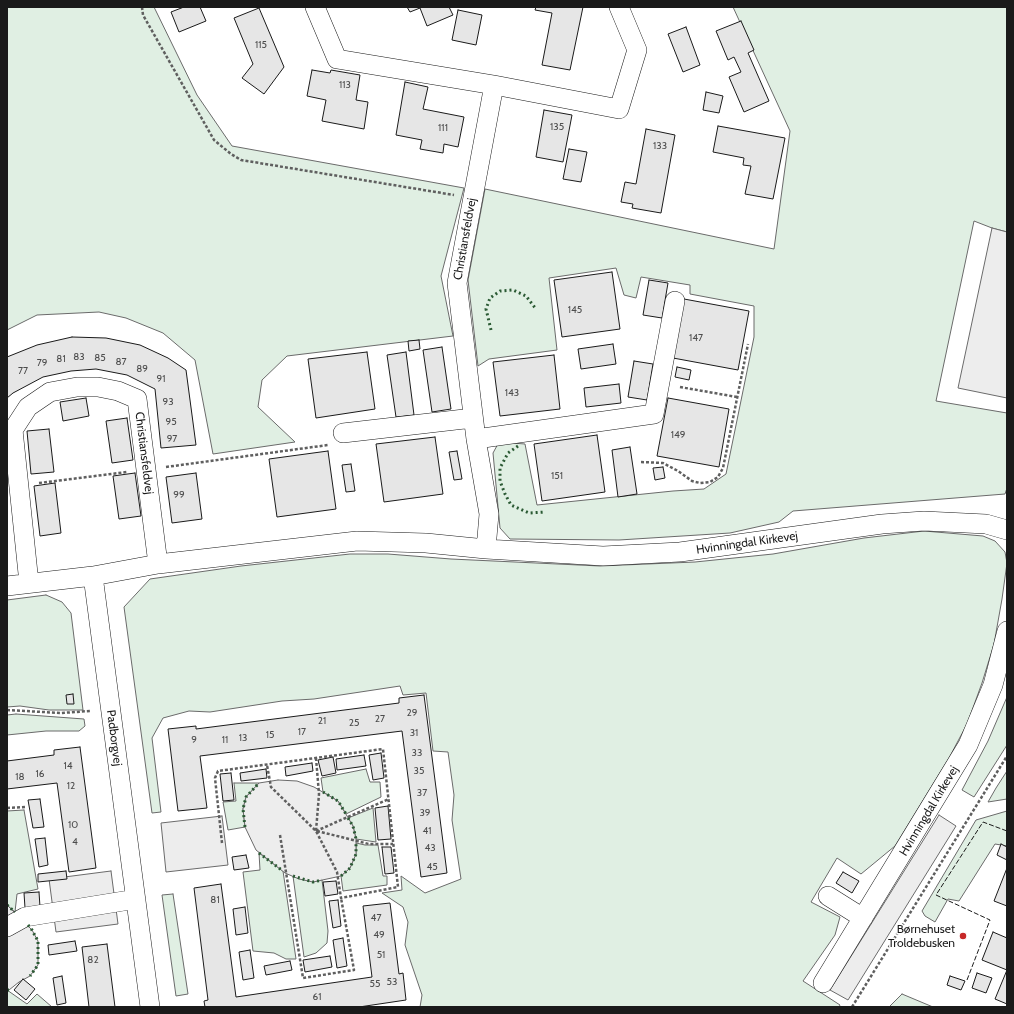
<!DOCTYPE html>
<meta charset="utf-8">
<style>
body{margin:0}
#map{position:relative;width:1014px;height:1014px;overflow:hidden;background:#fff;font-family:Cabin,sans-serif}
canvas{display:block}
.frame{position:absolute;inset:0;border:8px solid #1a1a1a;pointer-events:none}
</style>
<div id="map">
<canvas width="1014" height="1014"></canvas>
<div class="frame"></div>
</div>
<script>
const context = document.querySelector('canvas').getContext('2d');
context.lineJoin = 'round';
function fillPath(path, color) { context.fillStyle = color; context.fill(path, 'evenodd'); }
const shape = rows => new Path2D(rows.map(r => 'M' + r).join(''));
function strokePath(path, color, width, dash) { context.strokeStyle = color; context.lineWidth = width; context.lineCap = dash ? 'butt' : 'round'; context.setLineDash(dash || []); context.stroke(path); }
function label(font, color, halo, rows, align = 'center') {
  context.font = font + ' Cabin,sans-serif'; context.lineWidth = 3; context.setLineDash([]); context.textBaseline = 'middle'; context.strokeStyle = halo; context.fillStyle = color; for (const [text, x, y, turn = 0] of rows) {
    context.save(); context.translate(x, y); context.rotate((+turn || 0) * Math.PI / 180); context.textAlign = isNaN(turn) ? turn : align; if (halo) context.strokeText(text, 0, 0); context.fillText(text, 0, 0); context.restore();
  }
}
const green = shape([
 [7,7,154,7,197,95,232,146,464,188,441,276,453,336,287,356,262,380,258,407,295,442,213,454,195,360,163,333,126,318,99,312,37,315,7,330,7,7],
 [733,7,1007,7,1007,232,992,228,974,221,936,401,1007,413,1007,488,1005,494,793,511,779,522,730,533,619,540,510,539,500,528,493,453,499,442,525,444,537,505,673,491,704,489,726,474,754,337,754,306,690,294,690,285,641,277,636,298,624,295,616,268,549,278,557,350,489,359,478,366,468,280,485,189,774,249,790,131,733,7],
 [924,531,983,536,995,541,1005,552,1007,563,1002,599,994,644,982,683,967,724,949,758,895,846,861,874,837,858,811,902,840,917,835,935,803,981,840,1005,839,1007,420,1007,422,995,405,945,408,922,403,907,382,893,402,890,401,876,425,893,461,879,452,820,454,795,448,752,433,751,426,693,403,695,400,686,314,699,282,701,210,712,189,711,163,718,152,738,161,812,152,813,124,607,150,579,241,566,350,554,388,554,451,559,600,566,695,562,773,554,864,538,924,531],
 [46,595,62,602,71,613,83,710,49,710,20,706,7,707,7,600,46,595],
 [1007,697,1007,745,974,797,962,790,988,741,1007,697],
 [16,714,84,719,85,726,79,731,46,731,7,735,7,715,16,714],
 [366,769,370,782,380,782,381,797,346,814,338,801,323,792,321,778,366,769],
 [1007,771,1007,799,988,802,996,788,1007,771],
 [234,783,259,783,246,797,243,809,245,827,228,830,223,802,236,801,234,783],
 [373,808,376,842,356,839,353,826,348,818,373,808],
 [24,810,38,889,17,894,15,912,7,905,7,811,24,810],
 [1007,811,1007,846,995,844,959,901,948,899,935,922,925,916,922,911,976,820,1007,811],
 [356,843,365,845,378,845,383,876,387,876,387,885,343,891,341,876,350,868,356,854,356,843],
 [259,853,283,871,296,959,286,959,274,953,253,951,243,872,260,870,259,853],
 [293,876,313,882,322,880,328,931,327,943,316,953,304,957,293,876],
 [173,894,188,994,176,996,162,895,173,894],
 [7,990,27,1004,37,994,52,1007,7,1007,7,990],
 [902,994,933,1007,889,1007,902,994]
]);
fillPath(green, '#e0efe3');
strokePath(green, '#6a6a6a', 1);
const parking = shape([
 [992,228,1007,232,1007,398,958,388,992,228],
 [278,780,297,781,314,787,338,801,353,826,356,839,356,854,350,868,341,876,313,882,299,879,285,873,256,850,245,827,243,809,246,797,259,783,278,780],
 [939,815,956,826,848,1000,830,990,939,815],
 [222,816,228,865,166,872,161,823,222,816],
 [111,871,118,924,56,932,49,879,111,871],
 [7,905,32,930,38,941,38,965,30,976,19,982,9,990,7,990,7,905]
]);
fillPath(parking, '#ededed');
strokePath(parking, '#6a6a6a', 1);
const building = shape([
 [184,7,200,7,206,21,179,32,171,12,184,7],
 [407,7,449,7,453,15,427,26,420,8,410,12,407,7],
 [536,7,583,7,570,70,542,65,552,13,535,10,536,7],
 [259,8,284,67,264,94,242,78,253,64,234,18,259,8],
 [458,10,482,15,476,45,452,40,458,10],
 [741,21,754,50,748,53,769,101,744,112,729,77,741,72,734,57,728,60,716,31,741,21],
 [686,27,700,65,683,72,668,34,686,27],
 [312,70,330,73,331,70,360,75,356,100,368,102,364,129,322,121,326,100,307,96,312,70],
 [405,82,428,87,423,109,464,117,458,147,444,144,443,153,420,149,422,140,396,135,405,82],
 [706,92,723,96,719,113,703,110,706,92],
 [544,110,572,115,563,162,536,157,544,110],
 [718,126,785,138,773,199,745,194,751,166,743,165,744,158,713,152,718,126],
 [646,129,675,135,661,213,632,208,633,204,621,202,625,182,636,184,646,129],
 [569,149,587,152,581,182,563,179,569,149],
 [612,272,620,329,562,337,554,280,612,272],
 [649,280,668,283,662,318,643,315,649,280],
 [684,299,749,311,738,370,673,358,684,299],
 [72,337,106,338,140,345,168,358,186,370,196,445,161,448,155,389,127,375,96,369,71,371,43,377,13,393,7,398,7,357,37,345,72,337],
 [419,340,420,349,409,351,408,341,419,340],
 [613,344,616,364,581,369,578,349,613,344],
 [442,347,451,409,432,412,423,350,442,347],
 [367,352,375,409,316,418,308,359,367,352],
 [406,352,414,415,396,417,387,355,406,352],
 [554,355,560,409,500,416,493,362,554,355],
 [634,361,653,364,647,400,628,397,634,361],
 [677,367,691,370,689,380,675,377,677,367],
 [619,384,621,403,586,407,584,388,619,384],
 [86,398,89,416,63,421,60,402,86,398],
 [668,398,729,409,719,467,657,456,668,398],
 [127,418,133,460,112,463,106,421,127,418],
 [49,429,54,472,31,474,27,431,49,429],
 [597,435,605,492,542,501,534,444,597,435],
 [435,437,443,494,384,502,376,444,435,437],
 [630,447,637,494,618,497,612,450,630,447],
 [328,451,336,509,277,517,269,459,328,451],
 [457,451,462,479,454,480,449,452,457,451],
 [351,464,355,491,346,492,342,465,351,464],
 [663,467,665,478,655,480,653,468,663,467],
 [135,473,141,516,119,519,113,476,135,473],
 [196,473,202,519,172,523,166,477,196,473],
 [55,483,61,533,40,536,34,486,55,483],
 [73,694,74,704,67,704,66,695,73,694],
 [424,695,447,873,421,877,402,731,200,756,207,808,178,811,168,729,196,726,196,729,399,703,399,698,424,695],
 [80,747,96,868,69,872,57,783,7,789,7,761,54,755,54,750,80,747],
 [381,753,384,778,373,780,369,755,381,753],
 [364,755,366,766,337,770,336,759,364,755],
 [333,757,336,773,322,776,318,760,333,757],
 [312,763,313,771,286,776,285,767,312,763],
 [266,769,267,778,241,781,240,773,266,769],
 [231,773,234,800,223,801,220,774,231,773],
 [40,799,44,827,33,828,28,800,40,799],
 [388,806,391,839,378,840,375,808,388,806],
 [45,838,48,865,39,867,35,839,45,838],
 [1001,844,1007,847,1007,860,997,855,1001,844],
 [382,847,391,847,394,873,385,874,382,847],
 [246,855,249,868,234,870,232,857,246,855],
 [1007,868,1007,906,994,901,1007,868],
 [66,871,67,879,38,882,38,874,66,871],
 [843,872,859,881,852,893,836,883,843,872],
 [336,881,338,894,325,896,323,882,336,881],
 [221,884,236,997,372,977,363,906,390,903,399,974,403,973,406,1000,359,1007,205,1007,204,1001,208,1000,194,888,221,884],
 [39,892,40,907,25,908,24,893,39,892],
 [338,900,341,926,333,928,329,901,338,900],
 [245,907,248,933,236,935,233,909,245,907],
 [993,932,1007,938,1007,1004,995,999,1007,970,982,960,993,932],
 [343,938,347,966,337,968,333,940,343,938],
 [75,941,77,951,49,955,48,945,75,941],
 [107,944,115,1007,89,1007,82,947,107,944],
 [250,950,254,978,243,980,239,952,250,950],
 [330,956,332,967,305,972,303,960,330,956],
 [290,961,292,970,266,975,264,966,290,961],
 [977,973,992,978,986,993,972,988,977,973],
 [62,976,66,1003,57,1005,53,978,62,976],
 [950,976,965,981,961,990,947,985,950,976],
 [23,979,35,989,26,1000,14,990,23,979]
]);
fillPath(building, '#e6e6e6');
strokePath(building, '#1a1a1a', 1);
const minor = shape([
 [315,7,337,59,494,85,619,109,637,50,619,7],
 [343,433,473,418],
 [476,439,654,414,675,301],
 [486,549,603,556,680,552,882,524,924,521,986,524,1007,530],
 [93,576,150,1007],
 [29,583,13,430,28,407,50,392,77,387,98,387,118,391,137,399,158,564],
 [7,586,93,576,158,564,357,541,426,543,486,549,489,514,476,439,457,283,494,85],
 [828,896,863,918],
 [7,927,25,917,136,899],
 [823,983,968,745,993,685,1007,631]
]);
strokePath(minor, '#1a1a1a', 20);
strokePath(shape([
 [142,7,143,15,214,140,231,154,241,160,454,195],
 [680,387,737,397],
 [641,462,663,463,678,471,692,481,700,483,710,482,718,477,723,468,748,344],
 [166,467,328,445],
 [39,483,127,472],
 [7,710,61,713,90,711],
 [316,758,319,794,316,831],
 [7,808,25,807],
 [316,831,389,799],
 [317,831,369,844,393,844],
 [280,835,303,978,354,970,341,898],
 [222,843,215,778,218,771,383,749,398,887,341,898,337,872,316,831,271,787,267,765],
 [852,1007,1007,756]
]), '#5f5f5f', 2.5, [3, 2]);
strokePath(minor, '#fff', 19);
strokePath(shape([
 [491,330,486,309,490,298,500,291,513,290,526,296,536,309],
 [518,446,508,453,500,468,500,481,505,494,511,505,529,513,545,512],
 [323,792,338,801,346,814],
 [348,818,353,826,356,839],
 [245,827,243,809,246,797,259,783],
 [259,853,283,871],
 [293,876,313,882,322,880],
 [341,876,350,868,356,854,356,843],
 [7,905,15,912],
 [28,925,32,930,38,941,38,965,30,976],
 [7,990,9,990]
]), '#2b5a34', 3, [2, 3]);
strokePath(shape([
 [967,980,990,920,936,895,983,822,1007,831]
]), '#1a1a1a', 1, [5, 2]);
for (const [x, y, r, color] of [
 [963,936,4,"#c62828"]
]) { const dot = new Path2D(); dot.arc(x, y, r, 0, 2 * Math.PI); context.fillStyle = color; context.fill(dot); strokePath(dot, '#fff', 1.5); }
label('10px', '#4d4d4d', null, [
 ["115",261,45],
 ["113",345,85],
 ["135",557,127],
 ["111",443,128],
 ["133",660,146],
 ["145",575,310],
 ["147",696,338],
 ["83",79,357],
 ["85",100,358],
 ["81",61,359],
 ["87",121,362],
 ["79",42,363],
 ["89",142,369],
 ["77",23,371],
 ["91",161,379],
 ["143",512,393],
 ["93",168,402],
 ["95",171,422],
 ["149",678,435],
 ["97",172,439],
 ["151",557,476],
 ["99",179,495],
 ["29",412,713],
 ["27",380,719],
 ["21",322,721],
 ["25",354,723],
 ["17",302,732],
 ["31",414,733],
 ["15",270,735],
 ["13",243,738],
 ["9",194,740],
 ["11",225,740],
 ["33",417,753],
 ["14",68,766],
 ["35",419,771],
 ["16",40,774],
 ["18",20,777],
 ["12",71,786],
 ["37",422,793],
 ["39",425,813],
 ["10",73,825],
 ["41",427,831],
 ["4",75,842],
 ["43",430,848],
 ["45",432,867],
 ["81",215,900],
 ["47",376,918],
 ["49",379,935],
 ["51",381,955],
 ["82",93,960],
 ["53",392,982],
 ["55",375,984],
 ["61",317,997]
]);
label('12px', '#1a1a1a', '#fff', [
 ["Christiansfeldvej",465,239,-80],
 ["Christiansfeldvej",144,453,83],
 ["Hvinningdal Kirkevej",747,543,-8],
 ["Padborgvej",114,738,83],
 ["Hvinningdal Kirkevej",929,811,-59]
]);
label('12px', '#1a1a1a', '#fff', [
 ["Børnehuset",955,929],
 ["Troldebusken",955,943]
], 'right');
</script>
